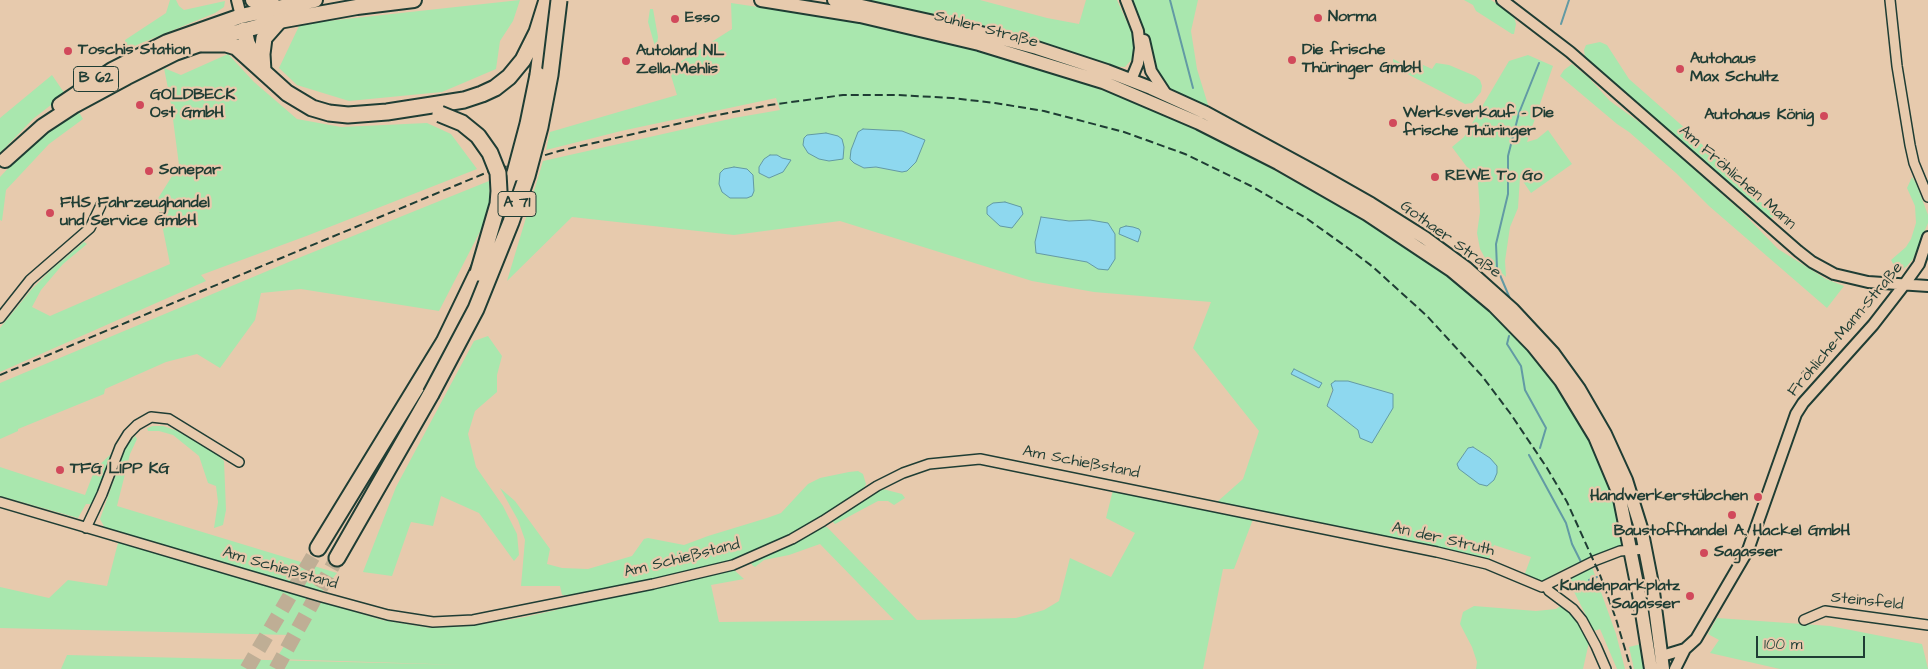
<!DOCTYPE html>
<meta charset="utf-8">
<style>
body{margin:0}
#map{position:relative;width:1928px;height:669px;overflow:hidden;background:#e7caad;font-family:"Architects Daughter",sans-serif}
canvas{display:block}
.scale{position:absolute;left:1756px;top:636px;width:109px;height:22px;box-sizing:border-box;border:2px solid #1f3d34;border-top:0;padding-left:6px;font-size:15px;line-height:18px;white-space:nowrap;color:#1f3d34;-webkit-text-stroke:4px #e7caad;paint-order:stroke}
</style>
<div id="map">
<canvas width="1928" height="669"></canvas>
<div class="scale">100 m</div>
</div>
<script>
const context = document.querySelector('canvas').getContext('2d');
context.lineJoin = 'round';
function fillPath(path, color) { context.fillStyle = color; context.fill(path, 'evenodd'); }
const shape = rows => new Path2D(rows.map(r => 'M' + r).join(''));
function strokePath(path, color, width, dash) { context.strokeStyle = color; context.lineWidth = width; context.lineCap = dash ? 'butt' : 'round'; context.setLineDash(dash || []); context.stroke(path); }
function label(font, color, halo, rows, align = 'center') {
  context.font = font + ' "Architects Daughter",sans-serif'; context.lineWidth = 4.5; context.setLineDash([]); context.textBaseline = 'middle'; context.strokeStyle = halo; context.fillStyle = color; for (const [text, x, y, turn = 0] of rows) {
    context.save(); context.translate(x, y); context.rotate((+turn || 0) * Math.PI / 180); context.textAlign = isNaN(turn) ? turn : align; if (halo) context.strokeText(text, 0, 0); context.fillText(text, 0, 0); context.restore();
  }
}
fillPath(shape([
 [170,0,176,0,179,6,184,10,225,1,224,7,215,13,127,49,125,40,166,13],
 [520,0,513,21,500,41,496,69,442,92,349,101,297,85,279,68,300,24],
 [851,0,980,0,1047,18,1079,24,1086,0,1117,0,1131,31,1135,46,1134,57,1125,67,1107,66],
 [1130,0,1198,0,1191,31,1197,69,1209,108,1168,89,1159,83],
 [1464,0,1491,0,1513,14,1516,24,1514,34,1512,34,1476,11,1473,5],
 [731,3,859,22,976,49,1049,71,1132,101,1229,145,1362,219,1441,271,1480,302,1528,351,1553,383,1579,420,1600,462,1613,495,1621,537,1621,545,1576,566,1568,567,1540,582,1524,576,1531,557,1494,545,1487,564,1255,514,1234,569,1223,569,1203,669,61,669,67,655,465,665,276,659,291,635,0,628,0,587,49,598,68,580,107,586,120,535,106,530,100,519,126,446,135,436,137,439,130,454,117,506,337,573,315,600,382,620,430,628,470,626,525,617,556,610,597,595,562,595,560,586,521,586,525,540,518,520,500,488,515,501,550,549,547,564,562,568,588,569,632,556,644,539,648,538,684,545,708,536,767,518,781,513,808,484,820,478,849,472,858,471,863,474,866,484,859,497,732,568,744,579,711,585,719,622,894,620,820,544,789,555,764,560,755,567,752,565,751,562,821,527,827,527,917,620,1016,618,1044,610,1059,601,1070,558,1111,577,1135,533,1106,518,1114,486,1227,507,1217,502,1243,479,1259,431,1193,348,1211,302,1094,292,1032,281,840,221,734,235,572,217,507,281,543,161,734,118,780,110,776,98,621,131,546,150,550,132,677,95,669,69,732,29],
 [902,131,924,140,902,172,876,167,864,168,854,163],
 [777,155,782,158,776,175,769,178,759,173,759,167,764,159],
 [742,169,747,169,753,175,753,183,747,198,730,198],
 [1041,217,1069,221,1090,220,1098,269,1088,262,1036,253],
 [1335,381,1348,381,1393,394,1358,430,1327,406],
 [1473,447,1490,458,1457,464,1468,448],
 [650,9,653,9,658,37,656,50,648,22],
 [1600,42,1607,45,1629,79,1695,137,1747,192,1758,201,1769,206,1779,216,1769,218,1589,62,1585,57,1584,50,1586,45],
 [228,54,254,82,297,119,341,127,427,123,451,134,477,169,309,235,201,275,206,281,0,372,0,328,31,290,52,269,84,242,87,244,63,264,41,290,32,307,50,316,170,264,157,200,179,165,171,104,164,68,181,75],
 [1528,55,1553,66,1527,142,1537,139,1548,130,1572,164,1531,193,1520,177,1518,208,1510,227,1505,261,1506,277,1485,258,1480,249,1477,233,1480,212,1478,182,1452,147,1464,137,1509,61],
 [1393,59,1417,71,1421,64,1432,69,1436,63,1449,65,1475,76,1480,80,1482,86,1481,92,1472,103,1465,104,1394,67],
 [1572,64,1589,78,1610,101,1646,127,1742,212,1778,249,1826,279,1844,286,1827,308,1709,206,1676,173,1629,132,1617,124,1560,76,1564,70],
 [52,75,65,94,33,119,0,153,0,118],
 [77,109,83,119,49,144,6,190,2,221,0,220,0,177,25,150,51,127],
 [1912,177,1916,183,1928,215,1928,223,1913,259,1907,266,1898,273,1891,260,1906,247,1911,239,1916,223,1915,206,1907,188],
 [489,181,490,197,487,218,439,311,301,289,261,293,255,320,220,368,197,354,166,362,105,389,104,394,18,429,18,431,0,439,0,383,296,259],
 [488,336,502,356,497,375,497,392,475,411,468,434,476,467,503,506,517,534,519,555,514,561,479,513,441,496,433,526,411,522,392,576,363,572,396,487,474,341],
 [153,426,163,426,175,430,214,451,224,461,226,510,223,525,214,528,218,502,216,486,208,483,199,456,173,435,159,431,148,431,147,428],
 [111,454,101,488,92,504,86,504,78,518,0,496,0,467,85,495,95,469],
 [883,489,902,494,905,498,894,505,888,501,878,501,835,524,831,520],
 [1592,567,1616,634,1625,669,1617,669,1600,629,1594,631,1571,586,1570,578],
 [1562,605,1578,621,1589,642,1583,669,1476,669,1477,662,1472,647,1460,624,1463,612,1474,606,1536,611,1556,609],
 [1717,618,1830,626,1922,644,1928,669,1780,669,1710,653,1719,640,1708,634],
 [1641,644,1645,669,1634,669,1629,647]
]), '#a9e7ae');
const water = shape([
 [863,129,902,131,925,140,916,162,907,171,902,172,876,167,864,168,854,163,850,159,851,150,858,132,863,129],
 [826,133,838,136,842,139,844,147,843,159,829,161,819,159,808,153,803,145,804,138,807,135,826,133],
 [770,155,777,155,782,158,791,160,783,172,769,178,759,173,759,167,764,159,770,155],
 [734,167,747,169,753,175,754,191,752,196,747,198,730,198,722,192,719,184,720,173,724,169,734,167],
 [1005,202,1021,207,1023,214,1012,228,1000,226,987,214,987,207,993,203,1005,202],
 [1041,217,1069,221,1090,220,1108,223,1115,234,1115,259,1108,270,1098,269,1087,262,1036,253,1035,242,1041,217],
 [1126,226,1133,227,1139,229,1141,232,1138,242,1119,234,1120,228,1126,226],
 [1294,369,1322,383,1319,388,1291,374,1294,369],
 [1335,381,1348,381,1393,394,1393,408,1372,443,1360,438,1358,430,1327,406,1333,390,1331,384,1335,381],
 [1473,447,1490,458,1497,466,1497,473,1494,480,1487,486,1479,484,1459,469,1457,464,1468,448,1473,447]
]);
fillPath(water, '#8ed8ef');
strokePath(water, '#629aa4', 1);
strokePath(shape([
 [1170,0,1193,88],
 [1561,24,1569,0],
 [1511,301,1497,268,1496,244,1508,194,1508,156,1519,113,1539,63],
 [1509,336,1507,344,1521,366,1525,390,1546,428,1540,448],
 [1529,455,1566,523,1572,544,1581,562],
 [1589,580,1597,577]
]), '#629aa4', 2);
strokePath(shape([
 [247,669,318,548],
 [276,669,337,558]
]), '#bfae95', 15, [15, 8]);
const minor = shape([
 [1890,0,1897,66,1910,145,1914,163,1928,197],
 [0,318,30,280,90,228,101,205],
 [0,502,322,597,388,615,433,622,473,620,653,584,733,565,792,539,823,521,877,486,903,473,929,464,980,459,1437,552,1487,564,1542,587,1594,561,1620,551,1646,549],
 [86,528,102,494,120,447,128,434,137,425,151,417,169,419,239,462],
 [1546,586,1549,591,1573,609,1582,620,1596,646,1606,669],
 [1804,620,1825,611,1928,625]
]);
const tertiary = shape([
 [237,0,241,16],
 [1126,0,1138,31,1140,48,1138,63,1131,80],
 [1502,0,1570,52,1798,251,1812,262,1834,274,1868,282,1928,286],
 [1144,40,1151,71,1166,94],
 [1662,656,1685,649,1696,639,1748,550,1796,414,1803,403,1873,325,1904,285,1919,264,1928,237],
 [1675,669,1685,649]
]);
const secondary = shape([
 [761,0,860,16,979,44,1103,82,1199,123,1278,163,1367,214,1451,270,1494,306,1533,346,1561,381,1595,437,1619,494,1639,594,1651,669],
 [834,0,966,29,1037,48,1107,71,1151,88,1206,113,1320,175,1371,204,1425,238,1466,268,1513,310,1553,353,1579,389,1605,434,1626,480,1641,528,1652,584,1663,669]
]);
const primary = shape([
 [253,0,274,6],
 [60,105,112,70,167,42,241,16,315,0],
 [5,160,43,126,75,105,127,77,175,53,223,36,279,21,357,7,414,0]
]);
const motorway = shape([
 [244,30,247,43,255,60],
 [202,44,226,44,236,47,287,93,312,108,329,113,348,115,387,112,464,100,482,94,495,88,509,77,523,60,537,32,547,0],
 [263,71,262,54,264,38,279,21],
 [538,75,544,29],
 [499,221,515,173],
 [318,548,444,342,483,261],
 [337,558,431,394]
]);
strokePath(minor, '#1f3d34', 12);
strokePath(tertiary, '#1f3d34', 14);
strokePath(secondary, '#1f3d34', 16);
strokePath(primary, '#1f3d34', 18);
strokePath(motorway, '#1f3d34', 19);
strokePath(minor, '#e7caad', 9);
strokePath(tertiary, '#e7caad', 10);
strokePath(secondary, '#e7caad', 12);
strokePath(primary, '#e7caad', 14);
strokePath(motorway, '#e7caad', 15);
strokePath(shape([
 [0,375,488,172,559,151,707,117,770,105,843,95,897,95,952,98,995,103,1044,111,1124,132,1185,154,1251,186,1306,218,1352,251,1373,267,1427,316,1482,376,1510,413,1547,468,1567,502,1600,575,1616,619,1631,669]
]), '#1f3d34', 2, [8, 4]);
const motorwayBridge = shape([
 [440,114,462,123,478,136,490,153,498,173,499,191,498,204,478,273],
 [515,173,528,124,538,75],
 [431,394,476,309,511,222,527,176,540,127,550,75,559,0]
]);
strokePath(motorwayBridge, '#1f3d34', 19, []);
strokePath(motorwayBridge, '#e7caad', 15);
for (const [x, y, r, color] of [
 [1318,18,5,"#d1495b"],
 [675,19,5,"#d1495b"],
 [68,51,5,"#d1495b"],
 [1292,60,5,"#d1495b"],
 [626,61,5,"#d1495b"],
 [1680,69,5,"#d1495b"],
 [140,105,5,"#d1495b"],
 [1824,116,5,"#d1495b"],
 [1393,123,5,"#d1495b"],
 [149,171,5,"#d1495b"],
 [1435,177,5,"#d1495b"],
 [50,213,5,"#d1495b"],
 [60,470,5,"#d1495b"],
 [1758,497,5,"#d1495b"],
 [1732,515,5,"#d1495b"],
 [1704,553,5,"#d1495b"],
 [1690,596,5,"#d1495b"]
]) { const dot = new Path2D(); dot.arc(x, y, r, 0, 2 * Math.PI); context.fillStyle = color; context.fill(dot); strokePath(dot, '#e7caad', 2); }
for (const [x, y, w] of [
 [96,79,45],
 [517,204,38]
]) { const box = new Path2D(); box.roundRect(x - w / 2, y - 12.5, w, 25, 4); context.fillStyle = '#e7caad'; context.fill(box); strokePath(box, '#1f3d34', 1); }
label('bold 15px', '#1f3d34', null, [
 ["B 62",96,79],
 ["A 71",517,204]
]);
label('bold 16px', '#1f3d34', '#e7caad', [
 ["Norma",1328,18],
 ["Esso",685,19],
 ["Toschis Station",78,51],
 ["Die frische",1302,51],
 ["Thüringer GmbH",1302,69],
 ["Autoland NL",636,52],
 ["Zella-Mehlis",636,70],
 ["Autohaus",1690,60],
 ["Max Schultz",1690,78],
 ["GOLDBECK",150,96],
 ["Ost GmbH",150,114],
 ["Werksverkauf - Die",1403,114],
 ["frische Thüringer",1403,132],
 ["Autohaus König",1814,116,"right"],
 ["Sonepar",159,171],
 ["REWE To Go",1445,177],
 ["FHS Fahrzeughandel",60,204],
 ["und Service GmbH",60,222],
 ["TFG LIPP KG",70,470],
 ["Handwerkerstübchen",1748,497,"right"],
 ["Baustoffhandel A. Hackel GmbH",1732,532,"center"],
 ["Sagasser",1714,553],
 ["Kundenparkplatz",1680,587,"right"],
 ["Sagasser",1680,605,"right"]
], 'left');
label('16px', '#1f3d34', '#e7caad', [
 ["Suhler Straße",986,30,15],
 ["Am Fröhlichen Mann",1737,178,41],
 ["Gothaer Straße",1450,240,36],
 ["Fröhliche-Mann-Straße",1846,330,-50],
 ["Am Schießstand",1081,463,11],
 ["An der Struth",1443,540,13],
 ["Am Schießstand",682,559,-14],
 ["Am Schießstand",280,569,16],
 ["Steinsfeld",1867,602,6]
]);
</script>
